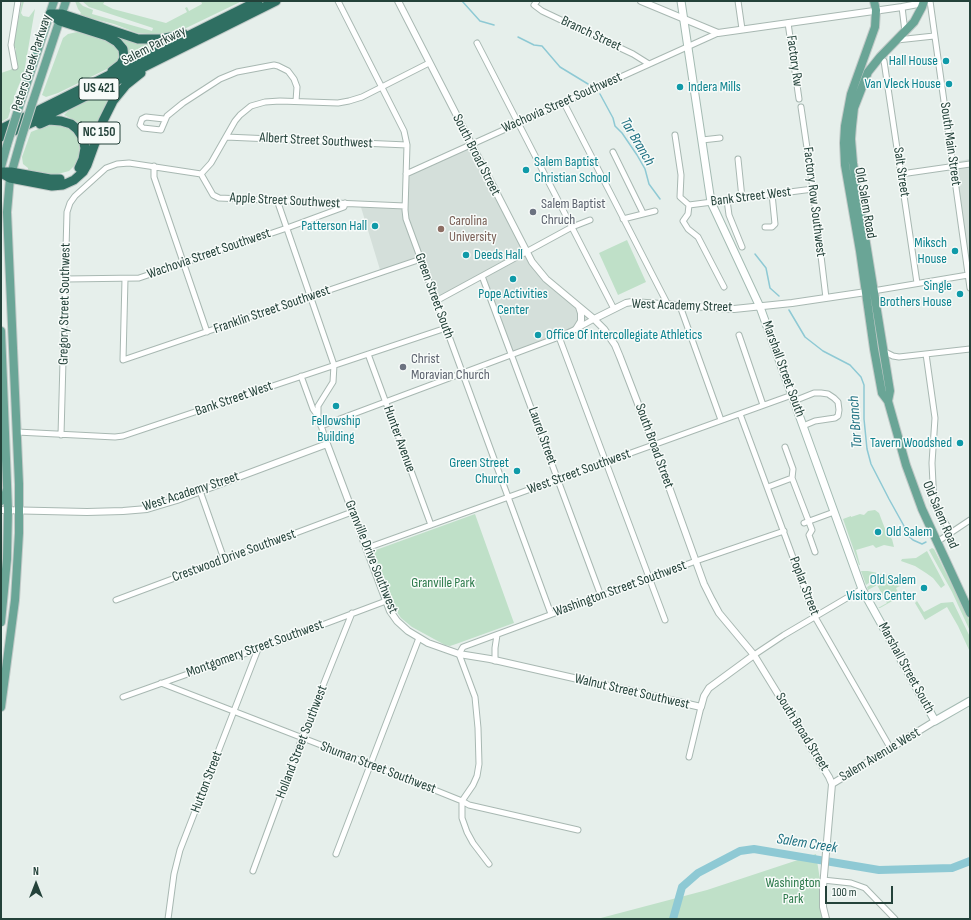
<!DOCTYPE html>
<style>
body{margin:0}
#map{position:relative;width:971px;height:920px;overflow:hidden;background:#e6efeb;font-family:"Sofia Sans Condensed",sans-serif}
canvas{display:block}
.frame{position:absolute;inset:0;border:2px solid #24423a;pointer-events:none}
.north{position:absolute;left:16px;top:864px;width:40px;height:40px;-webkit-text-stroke:3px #f7fbf9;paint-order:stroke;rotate:0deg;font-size:11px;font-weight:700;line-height:16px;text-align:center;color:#24423a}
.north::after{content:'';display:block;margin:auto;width:14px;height:18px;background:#24423a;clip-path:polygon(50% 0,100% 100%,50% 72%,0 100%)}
.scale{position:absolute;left:825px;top:886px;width:68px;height:18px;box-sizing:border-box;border:2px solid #24423a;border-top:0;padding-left:5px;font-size:12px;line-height:14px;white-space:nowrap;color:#24423a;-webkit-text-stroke:3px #f7fbf9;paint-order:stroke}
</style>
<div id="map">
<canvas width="971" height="920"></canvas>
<div class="frame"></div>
<div class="north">N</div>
<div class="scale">100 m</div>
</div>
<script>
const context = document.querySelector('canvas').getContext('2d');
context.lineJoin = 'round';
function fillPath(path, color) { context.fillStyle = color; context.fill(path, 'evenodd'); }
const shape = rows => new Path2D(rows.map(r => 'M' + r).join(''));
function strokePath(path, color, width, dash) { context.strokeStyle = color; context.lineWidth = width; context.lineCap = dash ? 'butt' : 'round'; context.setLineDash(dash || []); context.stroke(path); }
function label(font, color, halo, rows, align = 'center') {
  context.font = font + ' "Sofia Sans Condensed",sans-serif'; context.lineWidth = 3; context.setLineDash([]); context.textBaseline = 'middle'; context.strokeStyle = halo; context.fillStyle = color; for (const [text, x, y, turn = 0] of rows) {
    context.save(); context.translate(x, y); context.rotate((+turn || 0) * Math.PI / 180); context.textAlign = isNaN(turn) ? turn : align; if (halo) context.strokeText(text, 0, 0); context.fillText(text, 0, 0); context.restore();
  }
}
fillPath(shape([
 [470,144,526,252,529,264,539,275,594,319,512,356,482,276,436,301,421,259,381,273,360,204,405,206,406,174],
 [970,159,970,266,954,162]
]), '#d4dfda');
fillPath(shape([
 [22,1,24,1,21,13,23,16,29,17,35,9,26,61,24,73,16,92,8,118,1,122,1,73,10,70,17,66,15,54,16,49,14,46,14,41],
 [75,1,78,1,83,6,93,10,92,14,152,31,153,28,89,7,82,1,105,1,103,4,113,9,166,23,187,12,185,8,187,7,189,11,202,4,201,1,242,1,182,30,161,35,137,33,114,24,86,17,80,14,81,13,78,9],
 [77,32,85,33,111,42,120,51,118,62,113,66,58,93,46,97,42,95,63,38,68,34],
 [122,37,156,43,156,44,124,62,120,41],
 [119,84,123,86,90,147,87,133,83,127,76,121,64,115,69,110],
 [61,124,75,131,82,147,80,156,75,165,69,171,54,175,28,170,28,168,23,164,22,157,31,132,48,125],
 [627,240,646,282,618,295,599,253],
 [875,510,879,513,887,534,892,539,894,547,884,545,876,548,873,545,856,550,860,565,859,565,843,519,851,516,851,517,860,514,864,515,868,511],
 [475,514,514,623,456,644,450,646,445,645,412,627,401,618,393,606,373,551],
 [932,548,934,549,970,621,970,631,952,592,929,550],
 [927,551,945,585,941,588,933,578,926,573,915,566,901,561,902,559,916,558],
 [861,571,868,571,882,574,866,585],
 [890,573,893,574,900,586,896,588,899,595,894,600,880,608,878,608,887,603,877,585,868,590,867,587],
 [917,601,924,612,941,603,953,602,970,637,970,652,958,626,947,607,925,620,915,603],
 [816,854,826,919,597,919,707,890]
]), '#bfe0c8');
strokePath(shape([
 [462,1,480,21,494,25],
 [518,37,534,45,542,46,560,67,588,84],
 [600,94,613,118,615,126,622,133,637,155,645,169,649,184,660,199],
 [755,254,766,268,770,288,779,296],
 [789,310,805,337,823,351,850,365,861,377,864,385,864,419,867,449,871,464,889,499,904,526,904,532,913,540,922,544,926,542]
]), '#8ec9d4', 1.5);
strokePath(shape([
 [673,919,682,887,698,873,740,851,754,849,879,870,952,868,970,861]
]), '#8ec9d4', 8);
const minor = shape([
 [338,1,404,131,407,145,405,210,406,219,551,614],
 [537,1,534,5,542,11,633,54,649,64],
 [738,1,742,29],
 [930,1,970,288],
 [902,7,905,32],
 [788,23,799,99],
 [897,40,934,36],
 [477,43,614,309],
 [884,61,917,283],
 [15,67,11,45,18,1],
 [564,103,668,305],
 [801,107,813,189,826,298],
 [164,119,146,117,142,119,140,125,143,128,161,130,167,116,183,103,220,79,237,72,274,65,278,66,288,71,294,79,297,87,296,101],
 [675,135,681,175,680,197,689,205],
 [226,137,407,145],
 [702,140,720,138],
 [613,152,643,213],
 [738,159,742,198],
 [154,166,154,177,207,332],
 [201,174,211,163,235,121,240,115,251,106,265,102,280,101,338,103,349,101,362,97,429,63],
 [406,174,718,33],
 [901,174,970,164],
 [277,200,334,365,333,382,318,406,318,416,327,444],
 [727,200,729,215,742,247],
 [689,205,813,189],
 [689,205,688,214,683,221,688,229,698,237,724,287],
 [623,219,655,211],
 [765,227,772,227,775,224,772,194],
 [482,276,601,596],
 [66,279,139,278,287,228,344,207,345,203],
 [125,279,123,360,421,259],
 [873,291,968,275],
 [436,301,572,227,590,220],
 [680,306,721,420],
 [739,335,763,405],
 [559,337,665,620],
 [883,351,893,356,899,357,970,349],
 [368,354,431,525],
 [926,354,935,418,932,463,934,505,951,532],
 [301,376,313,409,318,416],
 [794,401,814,393,821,393,828,394,834,398,838,402,839,410,838,416,835,418,815,421,803,426],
 [740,414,815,617,891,749],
 [321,426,559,337,576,329,594,319],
 [17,432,115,437,123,436,446,328],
 [61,435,67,212,70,203,75,196,106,168,117,164,129,163,201,174,213,195,219,198,405,206],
 [785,447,793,469,792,478,812,530,809,535,815,552],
 [768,487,792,478],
 [200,491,224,559],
 [804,523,834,512],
 [937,542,970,520],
 [367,548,792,395],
 [116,600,352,512],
 [754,655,784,635,862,589],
 [495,661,495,648,497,635],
 [161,683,375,766,462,801,469,805,578,830],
 [123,697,258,649,386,601],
 [689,757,701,707],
 [336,854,419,638],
 [489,864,473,843,467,832,462,818,462,801,473,785,477,776,479,764,478,728,475,697,459,654,463,647,696,561,784,531],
 [253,871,302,738,352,613],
 [823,880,851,883,865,888,895,919],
 [168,919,174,874,180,850,258,649]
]);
const tertiary = shape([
 [398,1,532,262,546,279,594,319,604,329,615,345,620,357,655,448,704,584,712,600,719,613,754,655,829,777,832,784,823,887,823,907,826,919],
 [641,1,718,33,902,7,918,4,920,1],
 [594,319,626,303,632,302,734,309,792,303,866,292],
 [576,329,581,321,581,313,579,307],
 [1,510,87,512,123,511,147,509,177,500,327,444,390,611,397,621,408,631,428,643,459,654,490,659,701,707,704,696,709,688,754,655],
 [832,784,935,721]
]);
const secondary = shape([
 [681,1,711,202,760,307,862,589,935,721,970,701]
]);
const primary = shape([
 [874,1,876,10,875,27,851,94,845,126,844,143,845,165,860,251,874,349,882,393,888,401,906,465,922,509,970,613],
 [32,104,66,1],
 [18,110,54,1],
 [1,167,7,145],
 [1,331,8,510,7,559,1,622],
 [888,401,890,391,853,163,851,139,852,126,854,108,868,72,880,57,914,22,922,7,924,1],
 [1,501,5,496,7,489],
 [1,707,15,600,19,533,19,484,7,212,10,178,21,139]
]);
const motorway = shape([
 [50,14,62,14,138,39,161,39,184,34],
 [50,14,60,21,107,36,117,42,123,49,124,58,121,64,112,71],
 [40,124,49,120,61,121,71,124,77,129,83,138,85,148,83,159,79,168],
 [1,129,258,1],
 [1,137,40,119,276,1],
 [3,172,11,172,50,179,60,179],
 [1,173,10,178,52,186,63,185,74,180,83,172,87,165,103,121,113,101,126,85,141,73]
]);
strokePath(minor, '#a8b8b2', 7);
strokePath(tertiary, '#a8b8b2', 8);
strokePath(secondary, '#a4bbb3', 9);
strokePath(primary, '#c2cac8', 10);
strokePath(motorway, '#c2cac8', 11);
strokePath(minor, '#fff', 5);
strokePath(tertiary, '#fff', 6);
strokePath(secondary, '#fff', 7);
strokePath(primary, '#6aa596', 8);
strokePath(motorway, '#2f6f62', 9);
const primaryBridge = shape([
 [21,139,32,104],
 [7,145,18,110]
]);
strokePath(primaryBridge, '#c2cac8', 10, []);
strokePath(primaryBridge, '#6aa596', 8);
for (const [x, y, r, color] of [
 [946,61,4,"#0f9aa8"],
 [949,84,4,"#0f9aa8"],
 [680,87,4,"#0f9aa8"],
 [526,170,4,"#0f9aa8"],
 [533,212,4,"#6b7280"],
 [375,226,4,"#0f9aa8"],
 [441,229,4,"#8d6e63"],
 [955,251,4,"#0f9aa8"],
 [466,255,4,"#0f9aa8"],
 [513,279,4,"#0f9aa8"],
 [960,294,4,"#0f9aa8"],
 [538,335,4,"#0f9aa8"],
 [403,367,4,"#6b7280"],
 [336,406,4,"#0f9aa8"],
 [960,443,4,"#0f9aa8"],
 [517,471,4,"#0f9aa8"],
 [878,532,4,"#0f9aa8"],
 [924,588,4,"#0f9aa8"]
]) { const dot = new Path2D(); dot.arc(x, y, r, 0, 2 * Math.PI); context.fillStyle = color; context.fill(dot); strokePath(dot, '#f7fbf9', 1.5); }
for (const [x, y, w] of [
 [99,89,40],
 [99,133,42]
]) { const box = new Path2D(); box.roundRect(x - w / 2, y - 11, w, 22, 3); context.fillStyle = '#f7fbf9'; context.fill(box); strokePath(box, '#24423a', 1); }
label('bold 13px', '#24423a', null, [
 ["US 421",99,89],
 ["NC 150",99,133]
]);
label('14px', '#24423a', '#f7fbf9', [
 ["Branch Street",591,34,25],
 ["Salem Parkway",154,46,-27],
 ["Factory Rw",794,61,82],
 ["Peters Creek Parkway",32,63,-72],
 ["Wachovia Street Southwest",562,103,-24],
 ["Albert Street Southwest",316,141,3],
 ["South Main Street",950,144,82],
 ["South Broad Street",476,155,63],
 ["Salt Street",901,172,82],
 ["Bank Street West",751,197,-7],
 ["Apple Street Southwest",285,201,3],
 ["Factory Row Southwest",814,202,83],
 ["Old Salem Road",865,203,80],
 ["Wachovia Street Southwest",209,254,-19],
 ["Green Street South",434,296,70],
 ["Gregory Street Southwest",65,304,-89],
 ["West Academy Street",682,306,2],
 ["Franklin Street Southwest",272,310,-19],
 ["Marshall Street South",783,369,70],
 ["Bank Street West",234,399,-19],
 ["Laurel Street",542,436,70],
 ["Hunter Avenue",399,439,70],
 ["South Broad Street",654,446,70],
 ["West Street Southwest",579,472,-20],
 ["West Academy Street",191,492,-18],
 ["Old Salem Road",940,515,67],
 ["Crestwood Drive Southwest",234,556,-20],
 ["Granville Drive Southwest",371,557,68],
 ["Poplar Street",804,586,69],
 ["Washington Street Southwest",620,589,-20],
 ["Montgomery Street Southwest",255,649,-20],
 ["Marshall Street South",906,668,61],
 ["Walnut Street Southwest",632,692,13],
 ["South Broad Street",802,732,58],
 ["Holland Street Southwest",302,742,-69],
 ["Salem Avenue West",880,755,-31],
 ["Shuman Street Southwest",378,768,21],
 ["Hutton Street",207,782,-69]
]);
label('14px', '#0d838f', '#f7fbf9', [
 ["Hall House",938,61],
 ["Van Vleck House",941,84],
 ["Indera Mills",688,87,"left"],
 ["Salem Baptist",534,162,"left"],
 ["Christian School",534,178,"left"],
 ["Patterson Hall",367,226],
 ["Miksch",947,243],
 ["House",947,259],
 ["Deeds Hall",474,255,"left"],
 ["Single",952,286],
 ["Brothers House",952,302],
 ["Pope Activities",513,294,"center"],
 ["Center",513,310,"center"],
 ["Office Of Intercollegiate Athletics",546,335,"left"],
 ["Fellowship",336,421,"center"],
 ["Building",336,437,"center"],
 ["Tavern Woodshed",952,443],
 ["Green Street",509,463],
 ["Church",509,479],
 ["Old Salem",886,532,"left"],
 ["Old Salem",916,580],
 ["Visitors Center",916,596]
], 'right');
label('14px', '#5b616d', '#f7fbf9', [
 ["Salem Baptist",541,204],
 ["Chruch",541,220],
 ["Christ",411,359],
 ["Moravian Church",411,375]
], 'left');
label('14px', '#785e54', '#f7fbf9', [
 ["Carolina",449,221],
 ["University",449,237]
], 'left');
label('14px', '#2d7a4b', '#f7fbf9', [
 ["Granville Park",443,583],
 ["Washington",793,883],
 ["Park",793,899]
]);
label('italic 15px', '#1c6f80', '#f7fbf9', [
 ["Tar Branch",637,142,59],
 ["Tar Branch",856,422,-94],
 ["Salem Creek",807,844,9]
]);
</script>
